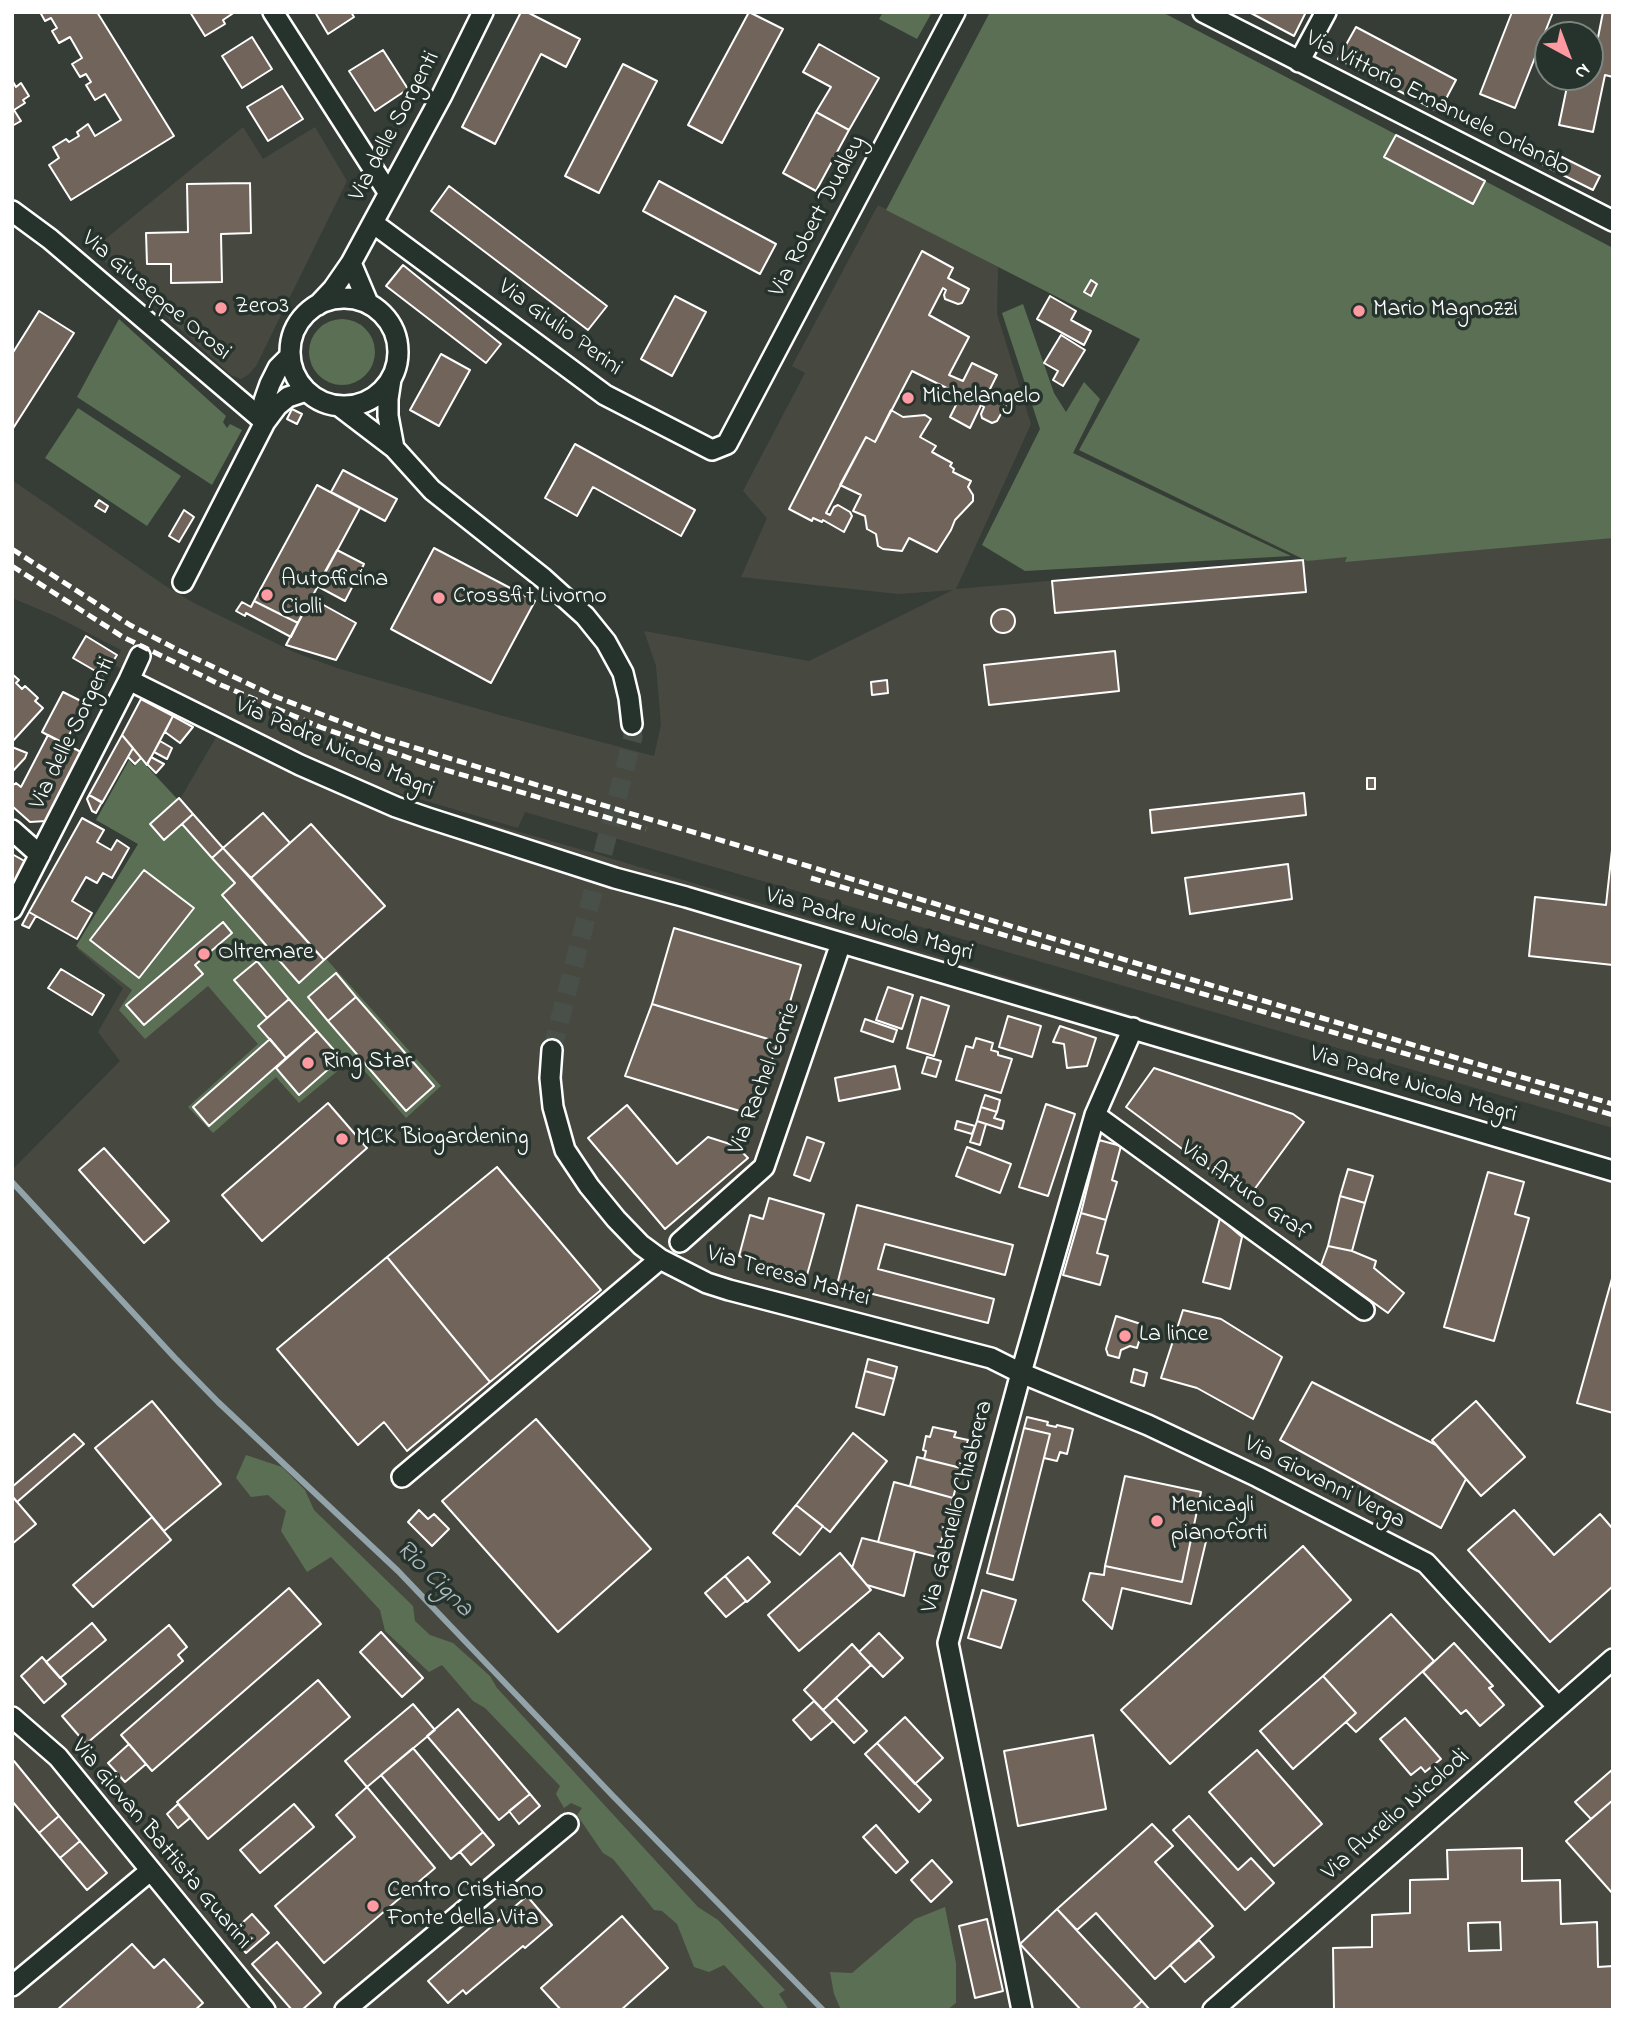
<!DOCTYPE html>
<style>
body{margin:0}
#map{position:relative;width:1625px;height:2022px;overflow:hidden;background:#353d36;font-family:"Indie Flower",sans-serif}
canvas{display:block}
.frame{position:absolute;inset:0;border:14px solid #fff;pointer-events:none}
.north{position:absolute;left:1534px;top:21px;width:70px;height:70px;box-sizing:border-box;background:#26332d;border:2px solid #7d8581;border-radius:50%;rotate:139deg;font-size:19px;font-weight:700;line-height:28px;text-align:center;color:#fff}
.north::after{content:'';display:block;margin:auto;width:24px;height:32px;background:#ff9aa2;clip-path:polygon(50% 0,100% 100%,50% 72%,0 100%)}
</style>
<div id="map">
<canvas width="1625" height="2022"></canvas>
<div class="frame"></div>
<div class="north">N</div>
</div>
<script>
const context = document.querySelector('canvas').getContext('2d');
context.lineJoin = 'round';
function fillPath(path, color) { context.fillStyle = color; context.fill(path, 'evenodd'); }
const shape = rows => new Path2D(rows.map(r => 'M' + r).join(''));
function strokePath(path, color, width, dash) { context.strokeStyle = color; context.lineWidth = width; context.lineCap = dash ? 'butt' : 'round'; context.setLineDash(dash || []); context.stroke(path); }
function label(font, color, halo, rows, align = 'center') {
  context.font = font + ' "Indie Flower",sans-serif'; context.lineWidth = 7; context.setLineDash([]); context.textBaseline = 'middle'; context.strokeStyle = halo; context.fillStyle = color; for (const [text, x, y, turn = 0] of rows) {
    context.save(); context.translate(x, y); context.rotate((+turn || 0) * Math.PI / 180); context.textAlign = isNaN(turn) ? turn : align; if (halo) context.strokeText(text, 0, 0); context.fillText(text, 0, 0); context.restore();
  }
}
fillPath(shape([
 [243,127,263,159,315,127,347,181,256,366,248,375,241,379,231,375,92,250],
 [878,205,998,267,997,314,1031,424,956,589,1613,532,1613,1128,525,812,518,828,368,784,219,718,114,665,121,650,55,616,12,598,12,480,167,587,194,603,296,653,340,669,503,716,654,756,661,725,656,666,644,631,809,661,953,590,898,594,741,577,767,518,743,491,805,373,792,366],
 [225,722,368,789,583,850,1613,1159,1613,2010,12,2010,12,1170,120,1061,98,1032,123,988,77,949,151,849]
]), '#474941');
fillPath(shape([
 [883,12,932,12,917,39,879,19],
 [990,12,1162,12,1613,248,1613,538,1345,562,1347,557,1307,561,1079,450,1140,339,886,210],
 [1023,304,1054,393,1066,412,1084,382,1100,399,1073,453,1291,556,1025,571,982,545,1040,429,1002,313],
 '309 352a33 33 0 1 1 66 0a33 33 0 1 1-66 0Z',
 [119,319,226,416,223,422,227,428,230,424,242,430,212,485,77,397],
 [78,408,181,476,147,526,45,458],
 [129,760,134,766,141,760,329,962,441,1086,406,1118,353,1058,299,1103,276,1077,213,1133,188,1107,258,1044,208,986,145,1039,119,1010,132,990,76,946,138,844,96,820],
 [246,1455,282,1467,305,1490,314,1510,413,1606,415,1621,430,1635,453,1643,490,1676,497,1688,698,1907,718,1920,785,1990,779,1994,789,2010,766,2010,724,1965,709,1972,694,1967,677,1924,662,1911,654,1910,613,1859,603,1853,577,1815,582,1808,571,1803,564,1808,556,1794,560,1786,485,1708,473,1701,442,1665,429,1672,385,1631,380,1610,331,1557,307,1572,281,1531,286,1511,268,1495,251,1497,236,1478],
 [945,1907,956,1963,956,2003,947,2010,841,2010,834,1994,830,1972,852,1973,915,1919]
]), '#5a6f53');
strokePath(shape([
 [12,1182,175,1358,218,1402,398,1571,613,1796,823,2010]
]), '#92a3a9', 6);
const building = shape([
 [40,12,97,12,174,136,71,200,49,165,59,158,53,147,66,139,69,142,79,136,77,132,88,124,95,136,121,120,105,94,95,100,86,85,91,82,86,74,80,77,72,64,82,58,70,37,59,43,52,31,57,28,51,18,45,21,40,12],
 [190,12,235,12,223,20,225,24,205,36,190,12],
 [315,12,351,12,354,17,328,34,315,12],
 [521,12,527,12,580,39,566,67,541,54,495,144,462,127,521,12],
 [749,12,783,29,722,143,688,125,749,12],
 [1249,12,1306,12,1294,36,1249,12],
 [1512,12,1553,12,1515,108,1480,94,1512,12],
 [1603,12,1613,12,1613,77,1605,75,1593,132,1559,125,1569,77,1590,77,1590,68,1592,68,1603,12],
 [1356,27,1456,80,1439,112,1338,59,1356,27],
 [252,37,272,69,242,88,222,56,252,37],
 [819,44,879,78,849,130,816,112,831,87,803,72,819,44],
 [383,50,408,89,375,111,349,71,383,50],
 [623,64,657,81,599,193,565,176,623,64],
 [12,80,16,87,21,83,29,96,23,100,25,103,14,110,21,121,12,126,12,80],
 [282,86,303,119,268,141,247,107,282,86],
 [816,112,849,130,816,191,783,173,816,112],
 [1396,135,1485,181,1473,204,1384,157,1396,135],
 [1550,151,1600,176,1593,190,1543,165,1550,151],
 [659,181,776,244,760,274,643,211,659,181],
 [250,183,251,233,221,234,222,282,171,283,171,264,147,264,146,233,188,232,187,184,250,183],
 [449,186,607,306,588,330,431,211,449,186],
 [922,251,953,268,948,278,969,289,962,303,958,304,945,299,944,295,946,290,943,288,929,315,969,337,949,375,963,381,972,363,997,375,987,395,1006,405,997,421,992,423,982,418,981,414,984,407,981,405,970,428,950,417,961,395,912,371,875,442,866,437,826,513,830,515,834,507,838,505,850,512,852,516,844,532,823,520,822,522,813,518,812,521,789,509,922,251],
 [403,265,501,344,486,363,386,286,403,265],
 [1091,280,1097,284,1091,296,1084,292,1091,280],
 [675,296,706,312,672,376,641,359,675,296],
 [1050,296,1076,311,1071,320,1091,331,1084,345,1037,319,1050,296],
 [39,311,74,333,12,430,12,354,39,311],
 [1061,335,1085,350,1063,386,1053,380,1058,371,1044,363,1061,335],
 [441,354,470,370,439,426,410,410,441,354],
 [292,409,302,414,297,424,287,419,292,409],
 [891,410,903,417,925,415,931,419,920,437,936,446,932,452,952,463,950,466,954,469,953,472,971,481,968,487,973,495,973,501,955,520,951,530,937,552,909,538,902,551,883,549,878,546,876,534,867,529,865,516,853,511,861,495,840,485,866,437,875,442,891,410],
 [575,444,695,510,681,536,593,487,577,516,545,498,575,444],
 [343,470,397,499,385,521,331,492,343,470],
 [317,485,360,508,298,623,254,601,317,485],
 [99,500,108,506,105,512,95,506,99,500],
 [184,510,194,517,179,542,169,536,184,510],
 [434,548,535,601,491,683,391,629,434,548],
 [337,550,364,564,345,601,317,586,337,550],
 [1303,560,1306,592,1055,613,1052,581,1303,560],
 [311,598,356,623,336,660,286,645,311,598],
 [254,601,298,623,291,637,246,613,245,616,236,611,242,602,251,607,254,601],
 '991 621a12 12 0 1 1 24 0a12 12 0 1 1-24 0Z',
 [86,636,117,655,104,676,73,658,86,636],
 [1115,651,1119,691,989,705,984,665,1115,651],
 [12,674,19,680,16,683,22,689,25,686,38,698,35,701,43,708,12,742,12,674],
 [887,680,888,693,872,695,871,682,887,680],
 [63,692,89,705,85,713,82,711,76,721,79,723,75,731,72,730,66,740,70,742,68,746,42,732,63,692],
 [141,699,173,716,147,765,122,735,141,699],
 [173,716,193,727,180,743,165,732,173,716],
 [48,735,81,752,46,821,30,822,12,806,12,786,16,783,21,787,48,735],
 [122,735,133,748,102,803,89,795,122,735],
 [160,741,172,748,167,759,154,752,160,741],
 [12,747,27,753,25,758,12,772,12,747],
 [133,748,141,758,135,764,128,757,133,748],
 [151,757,164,764,156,773,147,764,151,757],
 [1367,778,1375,778,1375,789,1367,789,1367,778],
 [1304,793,1306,815,1152,833,1150,810,1304,793],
 [89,795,102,802,96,813,92,811,87,799,89,795],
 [179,798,193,814,164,840,150,824,179,798],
 [263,813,290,843,251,878,223,848,263,813],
 [193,814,223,848,212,858,182,824,193,814],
 [82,818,104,830,97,842,111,850,117,840,129,848,112,878,103,873,97,883,86,877,72,901,92,913,77,939,29,912,82,818],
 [311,824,385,906,324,960,251,878,311,824],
 [1613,841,1613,965,1529,956,1535,897,1606,905,1613,841],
 [223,848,324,960,299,983,222,895,235,883,212,858,223,848],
 [12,854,28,863,12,891,12,854],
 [1288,864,1292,899,1190,914,1185,878,1288,864],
 [144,870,194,908,139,978,90,940,144,870],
 [29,912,36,916,29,928,22,925,29,912],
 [223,922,232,933,195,965,203,974,144,1025,126,1005,223,922],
 [674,928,801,965,778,1042,652,1004,674,928],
 [257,961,289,999,267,1018,234,980,257,961],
 [61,969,104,995,92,1015,48,988,61,969],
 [336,973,356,997,328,1021,308,997,336,973],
 [888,987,913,995,902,1029,876,1020,888,987],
 [356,997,434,1086,406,1111,328,1021,356,997],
 [921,997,949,1006,934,1056,907,1048,921,997],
 [289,999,317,1031,286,1058,258,1026,289,999],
 [652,1004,778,1042,753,1115,625,1076,652,1004],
 [1008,1016,1041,1026,1032,1057,999,1047,1008,1016],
 [865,1019,897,1030,893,1042,861,1031,865,1019],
 [1060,1026,1096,1038,1087,1066,1067,1068,1064,1044,1053,1042,1060,1026],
 [317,1031,341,1058,299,1095,276,1068,317,1031],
 [976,1038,993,1043,991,1050,998,1052,998,1055,1012,1059,1001,1093,956,1080,966,1046,973,1048,976,1038],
 [270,1039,286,1058,209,1126,193,1107,270,1039],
 [927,1057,941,1061,936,1077,922,1073,927,1057],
 [895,1066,900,1089,839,1101,835,1078,895,1066],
 [1154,1068,1293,1114,1304,1122,1248,1198,1126,1107,1154,1068],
 [985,1095,1000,1100,997,1112,981,1107,985,1095],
 [328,1103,367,1148,262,1241,222,1195,328,1103],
 [1046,1104,1075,1114,1048,1196,1019,1187,1046,1104],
 [627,1105,677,1164,708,1137,736,1146,748,1158,665,1229,588,1138,627,1105],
 [981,1107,997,1112,994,1118,1004,1121,1002,1129,977,1121,981,1107],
 [957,1121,975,1126,972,1134,955,1129,957,1121],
 [977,1121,986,1124,980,1145,970,1142,977,1121],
 [807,1137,824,1143,810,1181,794,1175,807,1137],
 [1099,1140,1121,1146,1112,1180,1117,1182,1106,1220,1081,1213,1099,1140],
 [967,1147,1011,1164,1000,1193,956,1176,967,1147],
 [104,1148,169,1221,144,1243,79,1170,104,1148],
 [497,1167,601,1290,490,1382,387,1257,497,1167],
 [1348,1169,1373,1176,1365,1203,1340,1196,1348,1169],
 [1488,1172,1524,1182,1515,1214,1529,1218,1494,1341,1444,1327,1488,1172],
 [1340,1196,1365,1203,1352,1251,1328,1246,1340,1196],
 [769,1198,824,1214,807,1275,739,1256,750,1215,763,1219,769,1198],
 [857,1205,1013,1245,1005,1275,885,1244,878,1269,994,1299,988,1323,837,1285,857,1205],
 [1081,1213,1106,1220,1097,1253,1108,1256,1100,1285,1063,1275,1081,1213],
 [1220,1218,1242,1237,1230,1289,1203,1282,1220,1218],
 [1328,1246,1352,1251,1376,1261,1374,1268,1404,1293,1388,1313,1321,1265,1328,1246],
 [387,1257,490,1382,407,1451,384,1422,358,1445,277,1349,387,1257],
 [1613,1275,1613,1413,1577,1403,1613,1275],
 [1183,1310,1221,1319,1282,1357,1253,1419,1197,1388,1161,1378,1183,1310],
 [1116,1316,1144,1325,1137,1348,1130,1346,1121,1350,1119,1358,1108,1355,1106,1349,1116,1316],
 [868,1359,897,1367,894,1379,865,1371,868,1359],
 [1134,1369,1147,1373,1144,1386,1131,1382,1134,1369],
 [865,1371,894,1379,884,1415,856,1407,865,1371],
 [1312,1382,1436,1445,1466,1479,1441,1528,1280,1440,1312,1382],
 [152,1401,221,1484,164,1531,95,1448,152,1401],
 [1476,1401,1525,1457,1481,1496,1432,1440,1476,1401],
 [1027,1417,1048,1422,1047,1425,1056,1427,1057,1425,1073,1429,1067,1454,1060,1452,1057,1461,1044,1458,1050,1434,1024,1428,1027,1417],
 [536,1419,651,1549,558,1632,442,1501,536,1419],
 [933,1427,956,1432,954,1437,968,1440,961,1468,924,1459,926,1451,923,1450,926,1436,930,1437,933,1427],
 [1024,1428,1050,1434,1013,1580,987,1573,1024,1428],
 [853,1433,887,1461,830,1532,796,1505,853,1433],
 [74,1434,84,1444,17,1502,12,1496,12,1487,74,1434],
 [917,1457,961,1468,953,1498,910,1486,917,1457],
 [1125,1476,1201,1492,1182,1582,1105,1566,1125,1476],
 [894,1482,953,1498,937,1557,878,1542,894,1482],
 [12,1496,36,1524,12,1544,12,1496],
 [796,1505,823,1526,800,1555,773,1533,796,1505],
 [419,1510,428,1519,434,1514,449,1529,432,1546,408,1522,419,1510],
 [1514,1510,1554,1555,1600,1514,1613,1529,1613,1586,1550,1642,1468,1550,1514,1510],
 [152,1517,171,1540,93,1607,73,1585,152,1517],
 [1193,1530,1208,1533,1191,1604,1122,1588,1112,1629,1083,1600,1090,1573,1104,1575,1105,1566,1182,1582,1193,1530],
 [862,1538,915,1551,904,1596,867,1585,852,1568,862,1538],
 [1303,1546,1351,1600,1170,1764,1121,1710,1303,1546],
 [840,1553,871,1590,799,1651,768,1615,840,1553],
 [748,1557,770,1582,747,1602,725,1576,748,1557],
 [725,1576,746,1601,726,1617,705,1593,725,1576],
 [289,1588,321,1624,152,1771,121,1735,289,1588],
 [982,1590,1016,1600,1001,1648,968,1638,982,1590],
 [1391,1614,1434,1661,1356,1732,1346,1722,1356,1713,1323,1676,1391,1614],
 [92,1623,106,1640,60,1678,46,1662,92,1623],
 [169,1625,187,1647,178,1655,183,1661,86,1744,62,1716,169,1625],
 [381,1632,423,1678,402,1697,360,1652,381,1632],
 [879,1633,903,1658,883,1677,859,1652,879,1633],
 [1454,1643,1493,1686,1489,1688,1504,1705,1480,1726,1466,1710,1461,1714,1423,1672,1454,1643],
 [852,1644,871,1665,823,1710,804,1690,852,1644],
 [42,1657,66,1684,44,1703,21,1676,42,1657],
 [1323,1676,1356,1713,1293,1769,1260,1731,1323,1676],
 [318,1680,350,1717,208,1839,177,1802,318,1680],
 [836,1698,867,1731,854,1743,823,1710,836,1698],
 [814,1701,833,1721,811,1740,793,1720,814,1701],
 [413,1704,435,1730,367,1787,345,1761,413,1704],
 [458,1709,530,1794,499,1820,427,1736,458,1709],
 [905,1717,943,1758,915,1784,877,1743,905,1717],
 [1405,1718,1441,1759,1425,1772,1421,1767,1411,1775,1380,1739,1405,1718],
 [1093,1735,1106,1809,1018,1826,1004,1751,1093,1735],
 [877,1743,931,1800,919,1812,865,1754,877,1743],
 [129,1744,146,1764,125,1782,108,1763,129,1744],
 [413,1748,483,1832,451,1859,381,1775,413,1748],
 [1257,1750,1322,1824,1274,1866,1209,1792,1257,1750],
 [14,1761,59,1816,39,1833,12,1801,12,1762,14,1761],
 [1613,1769,1613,1800,1591,1819,1575,1802,1613,1769],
 [367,1787,435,1868,324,1963,275,1906,355,1837,336,1815,367,1787],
 [530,1794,540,1806,519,1824,509,1811,530,1794],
 [1613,1800,1613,1894,1566,1841,1613,1800],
 [178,1804,190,1818,178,1828,167,1814,178,1804],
 [294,1804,314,1827,260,1873,240,1850,294,1804],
 [59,1816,80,1841,60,1858,39,1833,59,1816],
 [1189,1816,1238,1870,1251,1858,1274,1883,1245,1910,1173,1830,1189,1816],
 [1152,1824,1173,1846,1155,1862,1213,1926,1155,1979,1096,1913,1077,1930,1057,1909,1152,1824],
 [876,1825,908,1862,896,1873,863,1837,876,1825],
 [483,1832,494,1845,471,1865,460,1852,483,1832],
 [80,1841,107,1873,87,1890,60,1858,80,1841],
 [1522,1848,1522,1881,1560,1880,1561,1924,1597,1922,1598,1967,1613,1966,1613,2010,1334,2010,1333,1948,1372,1947,1372,1915,1410,1913,1410,1880,1448,1879,1447,1850,1522,1848],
 [1500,1922,1501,1950,1469,1951,1468,1923,1500,1922],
 [932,1860,952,1882,931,1902,911,1880,932,1860],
 [527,1896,552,1925,525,1948,523,1946,466,1994,463,1990,448,2003,428,1981,527,1896],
 [1057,1909,1142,2001,1132,2010,1081,2010,1020,1944,1057,1909],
 [252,1914,269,1933,246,1953,230,1934,252,1914],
 [622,1916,668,1968,621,2010,561,2010,541,1988,622,1916],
 [987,1919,1003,1991,975,1998,959,1926,987,1919],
 [1199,1940,1214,1957,1185,1982,1170,1965,1199,1940],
 [277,1942,321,1993,302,2010,292,2010,252,1964,277,1942],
 [132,1944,154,1968,164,1959,203,2003,195,2010,57,2010,132,1944],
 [1142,2001,1150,2010,1132,2010,1142,2001]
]);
fillPath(building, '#71655b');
strokePath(building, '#fff', 2);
strokePath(shape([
 [552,1050,633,737,632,724]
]), '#49504a', 19, [19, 10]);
const minor = shape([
 [273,12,388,192],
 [1203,12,1613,221],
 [1299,62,1326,12],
 [12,211,50,239,265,422],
 [373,223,605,395,712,450,727,444,955,12],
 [351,263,368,303],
 '290 352a54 54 0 1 1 108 0a54 54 0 1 1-108 0Z',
 [318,305,333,289,351,263,442,95,483,12],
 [391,379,388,399,388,416,394,448],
 [339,406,394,448,432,490,543,578,585,616,606,642,623,673,629,698,632,724],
 [265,422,264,401,270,384,278,368,290,356],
 [183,582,265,422,277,406,288,397,306,391],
 [129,680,300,765,396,807,428,818,615,878,686,897,1613,1171],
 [12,830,40,855],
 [12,909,129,680,140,656],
 [552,1050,550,1078,553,1107,565,1150,589,1186,616,1219,641,1245,660,1259,707,1283,729,1290,991,1358,1021,1373,1148,1425,1258,1477,1426,1563,1557,1706],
 [1095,1115,1364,1310],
 [680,1242,764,1167,841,943],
 [402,1477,660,1259],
 [12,1717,58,1757,265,2010],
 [12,1986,150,1871],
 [345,2010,568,1824],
 [1022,2010,948,1643,1021,1373,1095,1115,1133,1028],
 [1213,2010,1613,1659]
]);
strokePath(minor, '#fff', 24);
strokePath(minor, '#26332d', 19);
strokePath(shape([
 [12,549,130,625,180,651,274,696,380,737,642,817,1613,1104],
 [12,566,123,637,221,685,320,727,432,766,646,829],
 [811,878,1613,1115]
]), '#fff', 5, [10, 5]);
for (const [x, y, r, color] of [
 [221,308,7,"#ff9aa2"],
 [1359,311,7,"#ff9aa2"],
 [908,398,7,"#ff9aa2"],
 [267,595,7,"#ff9aa2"],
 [439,598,7,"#ff9aa2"],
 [204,954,7,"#ff9aa2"],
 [308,1063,7,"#ff9aa2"],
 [342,1139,7,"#ff9aa2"],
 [1125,1336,7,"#ff9aa2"],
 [1157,1521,7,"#ff9aa2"],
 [373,1906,7,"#ff9aa2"]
]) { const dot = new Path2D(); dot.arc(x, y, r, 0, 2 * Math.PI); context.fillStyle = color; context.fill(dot); strokePath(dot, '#26332d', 2.5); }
label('24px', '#fff', '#26332d', [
 ["Via Vittorio Emanuele Orlando",1437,105,27],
 ["Via delle Sorgenti",396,127,-62],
 ["Via Robert Dudley",819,217,-62],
 ["Via Giuseppe Orosi",155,297,40],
 ["Via Giulio Perini",559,329,36],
 ["Via delle Sorgenti",74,734,-64],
 ["Via Padre Nicola Magri",334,749,24],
 ["Via Padre Nicola Magri",869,926,16],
 ["Via Rachel Corrie",766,1079,-69],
 ["Via Padre Nicola Magri",1413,1086,17],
 ["Via Arturo Graf",1244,1192,36],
 ["Via Teresa Mattei",788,1278,16],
 ["Via Giovanni Verga",1324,1484,27],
 ["Via Gabriello Chiabrera",959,1507,-75],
 ["Via Aurelio Nicolodi",1397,1816,-41],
 ["Via Giovan Battista Guarini",160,1845,50]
]);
label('24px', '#fff', '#26332d', [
 ["Zero3",235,308],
 ["Mario Magnozzi",1373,311],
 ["Michelangelo",922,398],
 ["Autofficina",281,581],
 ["Ciolli",281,609],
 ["Crossfit Livorno",453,598],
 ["Oltremare",218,954],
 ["Ring Star",322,1063],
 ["MCK Biogardening",356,1139],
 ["La lince",1139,1336],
 ["Menicagli",1171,1507],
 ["pianoforti",1171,1535],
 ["Centro Cristiano",387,1892],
 ["Fonte della Vita",387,1920]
], 'left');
label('italic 26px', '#adbabe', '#26332d', [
 ["Rio Cigna",433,1580,45]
]);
</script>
